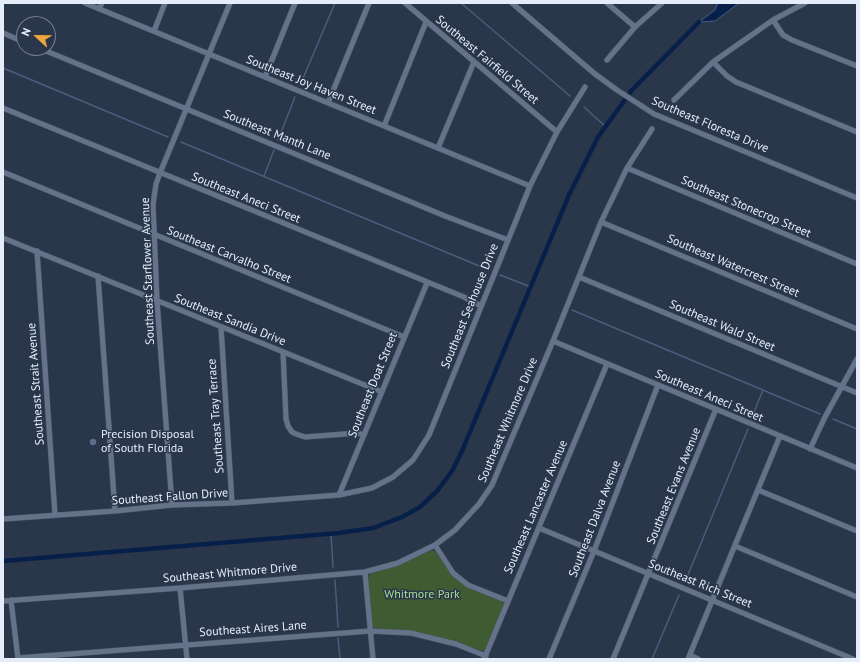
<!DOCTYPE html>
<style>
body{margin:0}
#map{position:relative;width:860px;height:662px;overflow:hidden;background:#2a364a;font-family:"PT Sans",sans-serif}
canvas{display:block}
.frame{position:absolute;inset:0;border:4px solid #e5edfa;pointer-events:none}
.north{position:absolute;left:16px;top:16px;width:40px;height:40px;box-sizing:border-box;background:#2a364a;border:1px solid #757f90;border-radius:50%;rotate:292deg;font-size:11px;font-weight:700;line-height:16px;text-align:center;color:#e5edfa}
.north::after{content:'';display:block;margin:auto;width:14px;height:18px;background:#eea73c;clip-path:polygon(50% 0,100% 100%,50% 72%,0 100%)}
</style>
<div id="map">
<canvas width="860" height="662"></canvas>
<div class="frame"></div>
<div class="north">N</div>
</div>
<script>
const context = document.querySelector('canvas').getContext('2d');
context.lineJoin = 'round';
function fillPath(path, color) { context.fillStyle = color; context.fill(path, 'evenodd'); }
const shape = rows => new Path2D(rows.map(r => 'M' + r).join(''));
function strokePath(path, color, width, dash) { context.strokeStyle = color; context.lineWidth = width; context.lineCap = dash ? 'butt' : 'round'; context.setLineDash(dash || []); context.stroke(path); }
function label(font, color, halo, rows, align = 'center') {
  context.font = font + ' "PT Sans",sans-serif'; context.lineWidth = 3; context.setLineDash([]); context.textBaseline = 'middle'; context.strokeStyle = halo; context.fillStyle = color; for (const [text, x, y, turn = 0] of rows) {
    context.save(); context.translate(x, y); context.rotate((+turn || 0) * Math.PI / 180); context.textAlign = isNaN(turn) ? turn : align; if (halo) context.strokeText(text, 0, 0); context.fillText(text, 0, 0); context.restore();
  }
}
fillPath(shape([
 [432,550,438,553,447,569,453,576,504,603,504,607,487,648,483,651,424,633,378,629,374,628,371,624,368,578,369,575,376,571,404,563]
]), '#3f5b31');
const water = shape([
 [718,3,739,3,715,21,699,22,715,10,718,3]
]);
fillPath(water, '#06204a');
strokePath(water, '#495e7f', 1);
strokePath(shape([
 [461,3,570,96],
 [3,68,168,137],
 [301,83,335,3],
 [584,107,606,127],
 [278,140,295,97],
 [181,142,489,270],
 [264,176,274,150],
 [500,275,531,287],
 [572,310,820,414],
 [752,417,763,390],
 [833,419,857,429],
 [331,534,333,567],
 [335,580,338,627],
 [685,582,748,429],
 [338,638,340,659],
 [652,659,679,595]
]), '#495e7f', 1.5);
strokePath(shape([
 [3,561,339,533,373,528,402,517,420,507,437,491,452,471,462,451,569,195,598,137,632,90,699,22]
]), '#06204a', 4.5);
const minor = shape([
 [85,3,530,186],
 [405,3,557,132],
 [512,3,595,74,617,90,654,114,857,198],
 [607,3,635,27],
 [99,9,102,3],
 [773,20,783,35,792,40,857,66],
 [154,31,165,3],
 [3,33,24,42],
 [39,48,445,216,508,240],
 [607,60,635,27,662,3],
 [713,62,727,76,736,82,857,132],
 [265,77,295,3],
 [674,100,713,62,773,20,805,3],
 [328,103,369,3],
 [3,108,464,297,481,306],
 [384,126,426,22],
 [438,148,474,62],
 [627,168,857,264],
 [3,172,404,337],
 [601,222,857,329],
 [3,238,382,392],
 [37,251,55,515],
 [98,276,115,511],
 [579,277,857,393],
 [221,327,232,503],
 [553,341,857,468],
 [283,352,286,419,288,426,292,432,296,434,305,437,358,433,363,435],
 [810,449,825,417,857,359],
 [758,490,857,531],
 [339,495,427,283],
 [172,505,157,301,153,205,156,184,160,173,230,3],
 [3,519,115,511,172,505,232,503,339,495,372,488,393,477,413,460,429,435,530,186,557,132,585,87],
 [539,528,853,659],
 [435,545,453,573,468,585,508,601],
 [735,546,857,597],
 [365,572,373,659],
 [180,588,187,659],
 [11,600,18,659],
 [3,601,180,588,365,572,398,563,435,545,455,530,479,504,492,485,553,341,601,222,627,168,652,129],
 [690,655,698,659],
 [18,658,370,631,411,633,456,644,486,656],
 [484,659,607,364],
 [549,659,594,551,658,385],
 [613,659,716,409],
 [688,659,780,436]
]);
strokePath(minor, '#4a5465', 6);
strokePath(minor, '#65738a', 5);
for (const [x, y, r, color] of [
 [93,442,4,"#5c6f8a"]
]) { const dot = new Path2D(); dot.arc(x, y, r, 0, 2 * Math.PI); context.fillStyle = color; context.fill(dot); strokePath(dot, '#2a364a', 1.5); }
label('12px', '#e5edfa', '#2a364a', [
 ["Southeast Fairfield Street",487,60,40],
 ["Southeast Joy Haven Street",311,85,22],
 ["Southeast Floresta Drive",710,125,23],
 ["Southeast Manth Lane",277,135,22],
 ["Southeast Aneci Street",246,198,22],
 ["Southeast Stonecrop Street",746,207,23],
 ["Southeast Carvalho Street",229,255,22],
 ["Southeast Watercrest Street",733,266,23],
 ["Southeast Starflower Avenue",148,271,-92],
 ["Southeast Seahouse Drive",470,306,-68],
 ["Southeast Sandia Drive",230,320,22],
 ["Southeast Wald Street",722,326,23],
 ["Southeast Strait Avenue",36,384,-94],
 ["Southeast Doat Street",373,385,-68],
 ["Southeast Aneci Street",709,396,23],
 ["Southeast Tray Terrace",216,416,-94],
 ["Southeast Whitmore Drive",508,420,-67],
 ["Southeast Evans Avenue",674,486,-68],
 ["Southeast Fallon Drive",170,497,-4],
 ["Southeast Lancaster Avenue",536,507,-67],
 ["Southeast Dalva Avenue",595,519,-69],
 ["Southeast Whitmore Drive",230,573,-5],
 ["Southeast Rich Street",700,584,22],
 ["Southeast Aires Lane",253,629,-4]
]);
label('12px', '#e5edfa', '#2a364a', [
 ["Precision Disposal",101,435],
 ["of South Florida",101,449]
], 'left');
label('12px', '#aade92', '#2a364a', [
 ["Whitmore Park",422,595]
]);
</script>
